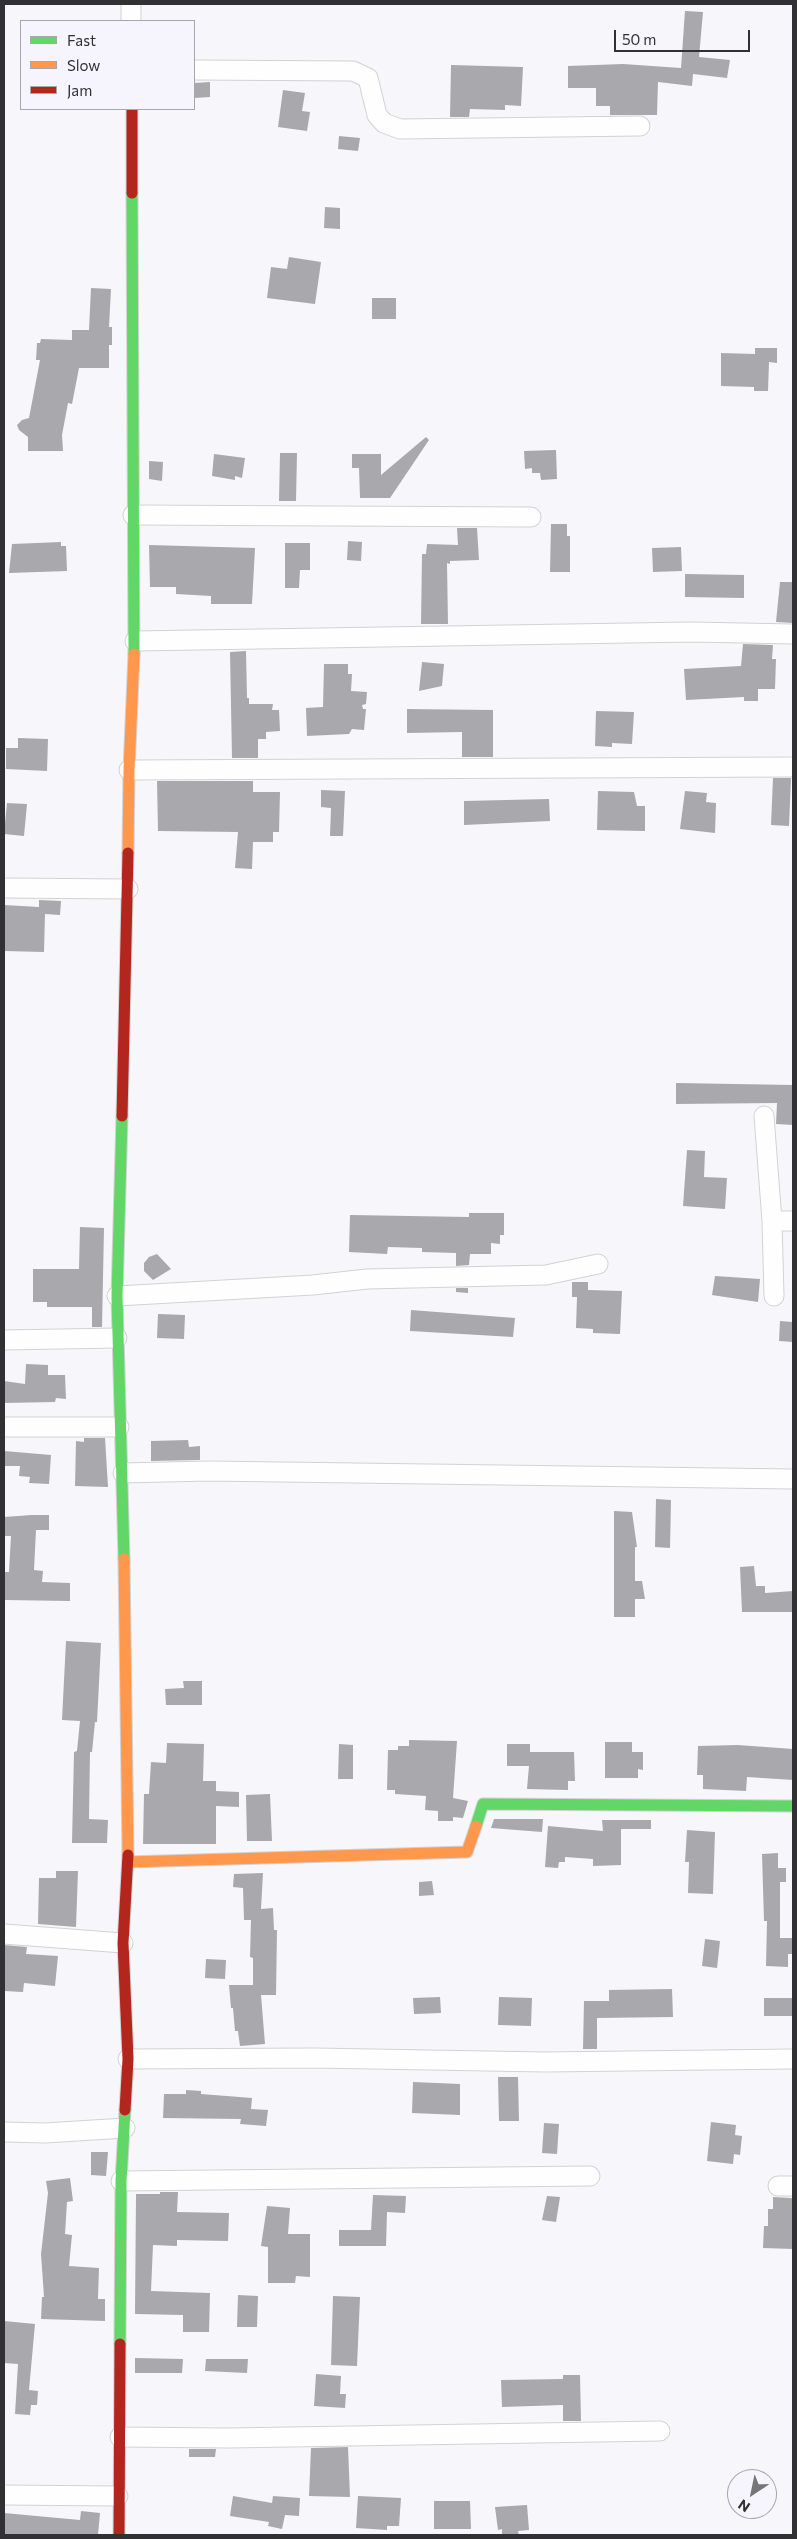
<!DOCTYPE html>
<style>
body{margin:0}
#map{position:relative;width:797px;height:2539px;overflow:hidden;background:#f7f7fb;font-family:Commissioner,sans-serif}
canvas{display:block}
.frame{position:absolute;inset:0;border:5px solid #313033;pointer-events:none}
.legend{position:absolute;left:20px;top:20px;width:175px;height:90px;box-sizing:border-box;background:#f6f5fd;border:1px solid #a7a6ac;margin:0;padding:6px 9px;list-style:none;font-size:15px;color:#313033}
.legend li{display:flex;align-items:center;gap:10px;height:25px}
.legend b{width:25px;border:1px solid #a7a6ac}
.north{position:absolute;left:727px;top:2469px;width:50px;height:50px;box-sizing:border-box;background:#f6f5fd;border:1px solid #a7a6ac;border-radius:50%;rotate:214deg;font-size:14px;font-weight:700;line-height:20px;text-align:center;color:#313033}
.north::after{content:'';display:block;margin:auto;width:18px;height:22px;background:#767679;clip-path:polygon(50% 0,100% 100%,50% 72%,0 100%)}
.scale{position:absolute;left:614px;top:30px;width:136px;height:22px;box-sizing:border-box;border:2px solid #313033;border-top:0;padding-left:6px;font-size:15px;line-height:18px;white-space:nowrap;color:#313033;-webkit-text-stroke:4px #f6f5fd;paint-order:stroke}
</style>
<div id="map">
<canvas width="797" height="2539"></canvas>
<div class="frame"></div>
<ul class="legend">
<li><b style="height:6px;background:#63d668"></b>Fast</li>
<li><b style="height:6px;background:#ff974d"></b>Slow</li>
<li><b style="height:6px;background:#b3261e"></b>Jam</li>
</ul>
<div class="north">N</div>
<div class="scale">50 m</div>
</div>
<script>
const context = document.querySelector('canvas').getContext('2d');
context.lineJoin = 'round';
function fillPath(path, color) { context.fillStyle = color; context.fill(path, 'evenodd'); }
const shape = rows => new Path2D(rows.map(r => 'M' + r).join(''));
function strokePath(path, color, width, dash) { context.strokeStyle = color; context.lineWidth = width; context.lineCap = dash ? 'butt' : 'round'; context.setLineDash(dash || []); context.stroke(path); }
fillPath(shape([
 [685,11,703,12,699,57,730,60,727,78,693,74,692,86,658,82,657,115,610,115,610,106,596,106,596,88,568,88,568,66,623,64,681,68],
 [451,65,523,67,521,106,505,105,505,110,470,109,469,117,450,117],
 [210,82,210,97,194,98,194,83],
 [283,90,305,93,302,111,310,112,307,131,278,127],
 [339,136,360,138,358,151,338,149],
 [325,207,340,208,340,229,324,228],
 [289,257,321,262,315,304,267,298,271,267,287,269],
 [91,288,111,289,109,327,112,327,112,345,109,345,109,368,79,368,72,404,68,403,62,435,63,451,28,451,28,437,19,430,17,425,22,420,29,418,40,360,36,360,37,343,40,343,41,339,72,340,72,330,89,330],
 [372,298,396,298,396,319,372,319],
 [755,348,777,348,777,363,769,362,768,391,754,391,754,387,721,386,721,353,755,354],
 [426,437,429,440,390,498,360,498,359,468,352,468,352,454,381,454,381,475],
 [556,450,557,479,541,480,540,473,532,473,532,468,525,469,524,451],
 [280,453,297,453,296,501,279,501],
 [214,454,245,458,242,478,235,476,235,480,212,476],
 [149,461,163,462,162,481,149,479],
 [551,524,567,524,567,536,570,536,570,572,550,572],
 [457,528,477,528,479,560,450,561,450,564,447,563,448,624,421,624,422,554,426,554,427,544,458,545],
 [348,541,362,542,361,561,347,560],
 [61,542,61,546,66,546,67,571,9,573,12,544],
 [285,543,310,543,310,570,300,570,299,588,285,588],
 [149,545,255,548,252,604,211,604,211,596,176,594,176,587,150,587],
 [681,547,682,571,653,572,652,548],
 [685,574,744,575,744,598,685,597],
 [780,582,793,582,793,623,776,622],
 [743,644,773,645,772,659,776,659,775,689,758,689,758,701,744,701,744,697,686,700,684,669,741,666],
 [246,651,247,698,249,698,249,704,273,704,272,710,279,710,280,731,266,732,266,739,258,739,258,758,232,758,230,652],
 [422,662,444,664,442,686,419,691],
 [324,664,348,664,348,674,352,674,351,691,367,692,366,704,362,705,363,709,366,709,364,730,352,729,349,734,307,736,306,708,323,707],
 [407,709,493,710,493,757,462,757,462,732,407,733],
 [596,711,634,712,632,744,612,743,612,747,595,746],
 [18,738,48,739,47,771,6,769,6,748,18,748],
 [773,778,791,778,789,826,771,825],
 [157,781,253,781,253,792,280,792,279,832,273,832,273,842,253,842,252,869,235,868,238,832,158,831],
 [321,790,345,791,343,836,330,836,331,808,321,807],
 [598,791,634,792,637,806,645,806,645,831,597,830],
 [685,791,707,793,706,802,716,803,715,833,680,829],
 [549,799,550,821,464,825,464,801],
 [7,803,27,804,24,836,4,834],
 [39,900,61,901,60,915,45,914,44,952,4,951,4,905,39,907],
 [676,1083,793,1085,793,1125,776,1124,777,1103,676,1104],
 [687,1150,705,1151,704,1177,727,1178,725,1209,683,1206],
 [469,1213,504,1213,504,1235,500,1235,500,1244,491,1243,491,1254,470,1254,469,1265,456,1266,456,1253,422,1252,422,1248,388,1247,387,1254,349,1252,350,1215,469,1217],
 [80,1227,104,1228,102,1327,92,1327,92,1307,47,1307,47,1302,33,1302,33,1269,79,1269],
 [157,1254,171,1269,153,1280,144,1271,144,1263,149,1257],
 [715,1276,760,1279,758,1302,712,1295],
 [572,1282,588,1282,588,1290,622,1291,620,1334,593,1333,593,1329,576,1328,577,1297,572,1297],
 [456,1288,468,1288,468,1293,456,1292],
 [411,1310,515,1318,513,1337,410,1331],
 [158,1314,185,1315,184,1339,157,1338],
 [780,1321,793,1322,793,1342,779,1341],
 [26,1364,48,1365,48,1375,65,1375,66,1399,56,1398,55,1402,4,1403,4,1381,25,1384],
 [84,1438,105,1438,108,1487,75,1486,76,1441,84,1442],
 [188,1440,189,1447,200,1446,200,1460,151,1461,151,1441],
 [4,1451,51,1455,49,1484,29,1483,30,1477,19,1476,20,1466,4,1466],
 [656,1499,671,1500,670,1548,655,1547],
 [614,1511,632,1512,637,1547,635,1547,635,1581,642,1581,645,1599,635,1599,635,1617,614,1617],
 [32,1515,49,1515,49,1530,36,1530,34,1570,43,1571,42,1582,70,1583,70,1601,4,1600,4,1572,9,1572,11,1536,4,1536,4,1517],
 [754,1566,756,1586,765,1586,765,1593,793,1591,793,1612,742,1612,740,1567],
 [66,1641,101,1643,97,1722,95,1722,92,1752,90,1752,89,1819,108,1820,107,1843,72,1843,74,1752,77,1751,80,1721,62,1720],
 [183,1681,202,1681,202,1705,166,1705,165,1689,184,1688],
 [409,1740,457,1741,453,1798,468,1801,463,1818,453,1817,453,1821,438,1821,438,1811,425,1810,426,1796,395,1794,395,1790,387,1790,388,1750,398,1750,398,1746,409,1746],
 [605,1742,632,1742,632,1752,643,1752,643,1770,638,1769,638,1778,605,1778],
 [167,1743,204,1744,203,1781,216,1781,216,1791,239,1792,239,1807,216,1806,216,1844,143,1844,144,1794,149,1794,151,1762,166,1763],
 [339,1744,353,1745,353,1779,338,1779],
 [507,1744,530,1744,530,1752,574,1752,575,1781,568,1781,568,1790,527,1789,529,1766,507,1766],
 [738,1745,793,1749,793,1780,747,1777,746,1791,703,1789,703,1775,697,1775,698,1746],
 [270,1794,272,1841,247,1841,246,1795],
 [494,1819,543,1819,542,1832,491,1828],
 [602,1820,651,1820,651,1829,621,1829,621,1865,593,1866,593,1859,565,1857,565,1862,559,1862,558,1868,545,1867,548,1826,603,1831],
 [687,1830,715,1832,713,1894,688,1893,689,1862,685,1862],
 [778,1853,778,1868,786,1868,786,1882,780,1882,780,1938,793,1938,793,1954,788,1954,788,1967,766,1966,767,1921,764,1921,762,1854],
 [56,1871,78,1871,76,1927,38,1924,39,1878,56,1878],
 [263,1873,261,1909,273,1908,274,1930,277,1930,276,1995,261,1995,265,2044,240,2046,238,2031,235,2031,233,2008,231,2008,229,1985,253,1985,253,1958,250,1957,251,1920,244,1920,243,1888,233,1887,234,1874],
 [432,1881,434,1895,419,1896,419,1882],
 [705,1939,720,1941,717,1968,702,1966],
 [4,1945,27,1947,26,1954,58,1956,55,1986,24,1983,23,1992,4,1991],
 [206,1959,226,1960,225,1979,205,1978],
 [672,1989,673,2017,597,2018,597,2049,583,2049,584,2001,609,2001,609,1990],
 [440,1997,441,2013,414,2014,413,1998],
 [499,1997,532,1998,531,2026,498,2025],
 [764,1998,793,1998,793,2016,764,2016],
 [498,2077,518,2077,519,2121,499,2121],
 [413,2082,460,2084,460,2115,412,2113],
 [186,2090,201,2091,201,2094,252,2098,251,2109,268,2110,266,2126,240,2124,241,2119,163,2118,164,2094,186,2094],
 [711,2122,736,2125,735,2135,742,2136,740,2155,734,2154,733,2164,707,2161],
 [544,2123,559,2124,557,2154,542,2153],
 [91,2152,108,2152,106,2176,91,2175],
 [70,2178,73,2201,67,2202,65,2234,72,2235,69,2266,99,2268,98,2299,105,2299,105,2321,41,2319,42,2297,44,2297,41,2254,48,2193,46,2181],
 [160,2192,178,2192,177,2212,229,2213,228,2241,177,2240,177,2246,153,2245,151,2291,210,2293,209,2332,183,2332,183,2315,135,2314,136,2194,160,2194],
 [373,2195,406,2196,405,2213,387,2212,386,2246,339,2246,339,2230,371,2230],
 [547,2196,560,2197,556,2222,542,2220],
 [773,2197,792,2198,793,2249,763,2248,764,2226,768,2226,768,2209,773,2209],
 [267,2206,290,2208,288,2234,310,2234,310,2277,296,2276,295,2283,268,2283,268,2247,261,2246],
 [238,2295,258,2296,257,2327,237,2327],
 [333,2296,360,2297,357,2366,331,2365],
 [4,2321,35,2324,29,2390,38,2391,37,2405,31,2405,30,2415,15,2414,18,2364,4,2363],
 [135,2358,183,2359,182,2373,135,2373],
 [206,2359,248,2359,247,2373,205,2371],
 [316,2374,341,2376,340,2394,346,2394,345,2408,314,2406],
 [563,2375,580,2375,581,2421,563,2421,563,2405,502,2407,501,2380,563,2379],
 [348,2447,350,2497,309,2496,311,2448],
 [189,2449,216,2449,215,2457,189,2457],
 [233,2496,272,2503,273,2496,300,2498,299,2516,285,2515,282,2529,268,2526,269,2522,230,2516],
 [358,2496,401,2498,399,2526,387,2526,387,2530,356,2528],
 [434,2501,470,2501,471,2529,434,2529],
 [527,2505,529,2530,518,2531,519,2535,502,2535,502,2529,498,2530,495,2507],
 [81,2511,100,2513,98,2535,4,2535,4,2513,80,2520]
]), '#a9a8ac');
const street = shape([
 [131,4,131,21],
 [194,70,353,71,368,78,377,115,384,123,400,129,640,126],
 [133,515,531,517],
 [135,641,692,632,793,634],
 [129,770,793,767],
 [4,888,128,889],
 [764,1116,772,1221,774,1296],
 [772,1221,793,1221],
 [117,1296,313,1285,367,1279,546,1275,598,1264],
 [4,1340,117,1338],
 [4,1427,119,1427],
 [123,1473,209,1471,793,1479],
 [4,1934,123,1943],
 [128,2059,314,2058,545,2062,793,2059],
 [4,2132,45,2133,125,2128],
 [121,2181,590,2176],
 [778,2186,793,2186],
 [120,2437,228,2438,660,2431],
 [4,2495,118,2496]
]);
const fast = shape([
 [132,193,134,654],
 [122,1116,117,1296,124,1559],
 [476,1826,483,1804,793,1806],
 [120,2344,121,2181,125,2110]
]);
const slow = shape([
 [128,853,129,770,134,654],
 [124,1559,128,1855],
 [128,1862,467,1852,476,1826]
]);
const jam = shape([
 [132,109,132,193],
 [122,1116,128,853],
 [125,2110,128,2059,123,1943,128,1855],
 [119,2535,120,2344]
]);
strokePath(street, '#d2d2d5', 21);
strokePath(fast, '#d2d2d5', 13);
strokePath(slow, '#d2d2d5', 13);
strokePath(jam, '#d2d2d5', 13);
strokePath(street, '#fefefe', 19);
strokePath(fast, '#63d668', 11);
strokePath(slow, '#ff974d', 11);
strokePath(jam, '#b3261e', 11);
</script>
